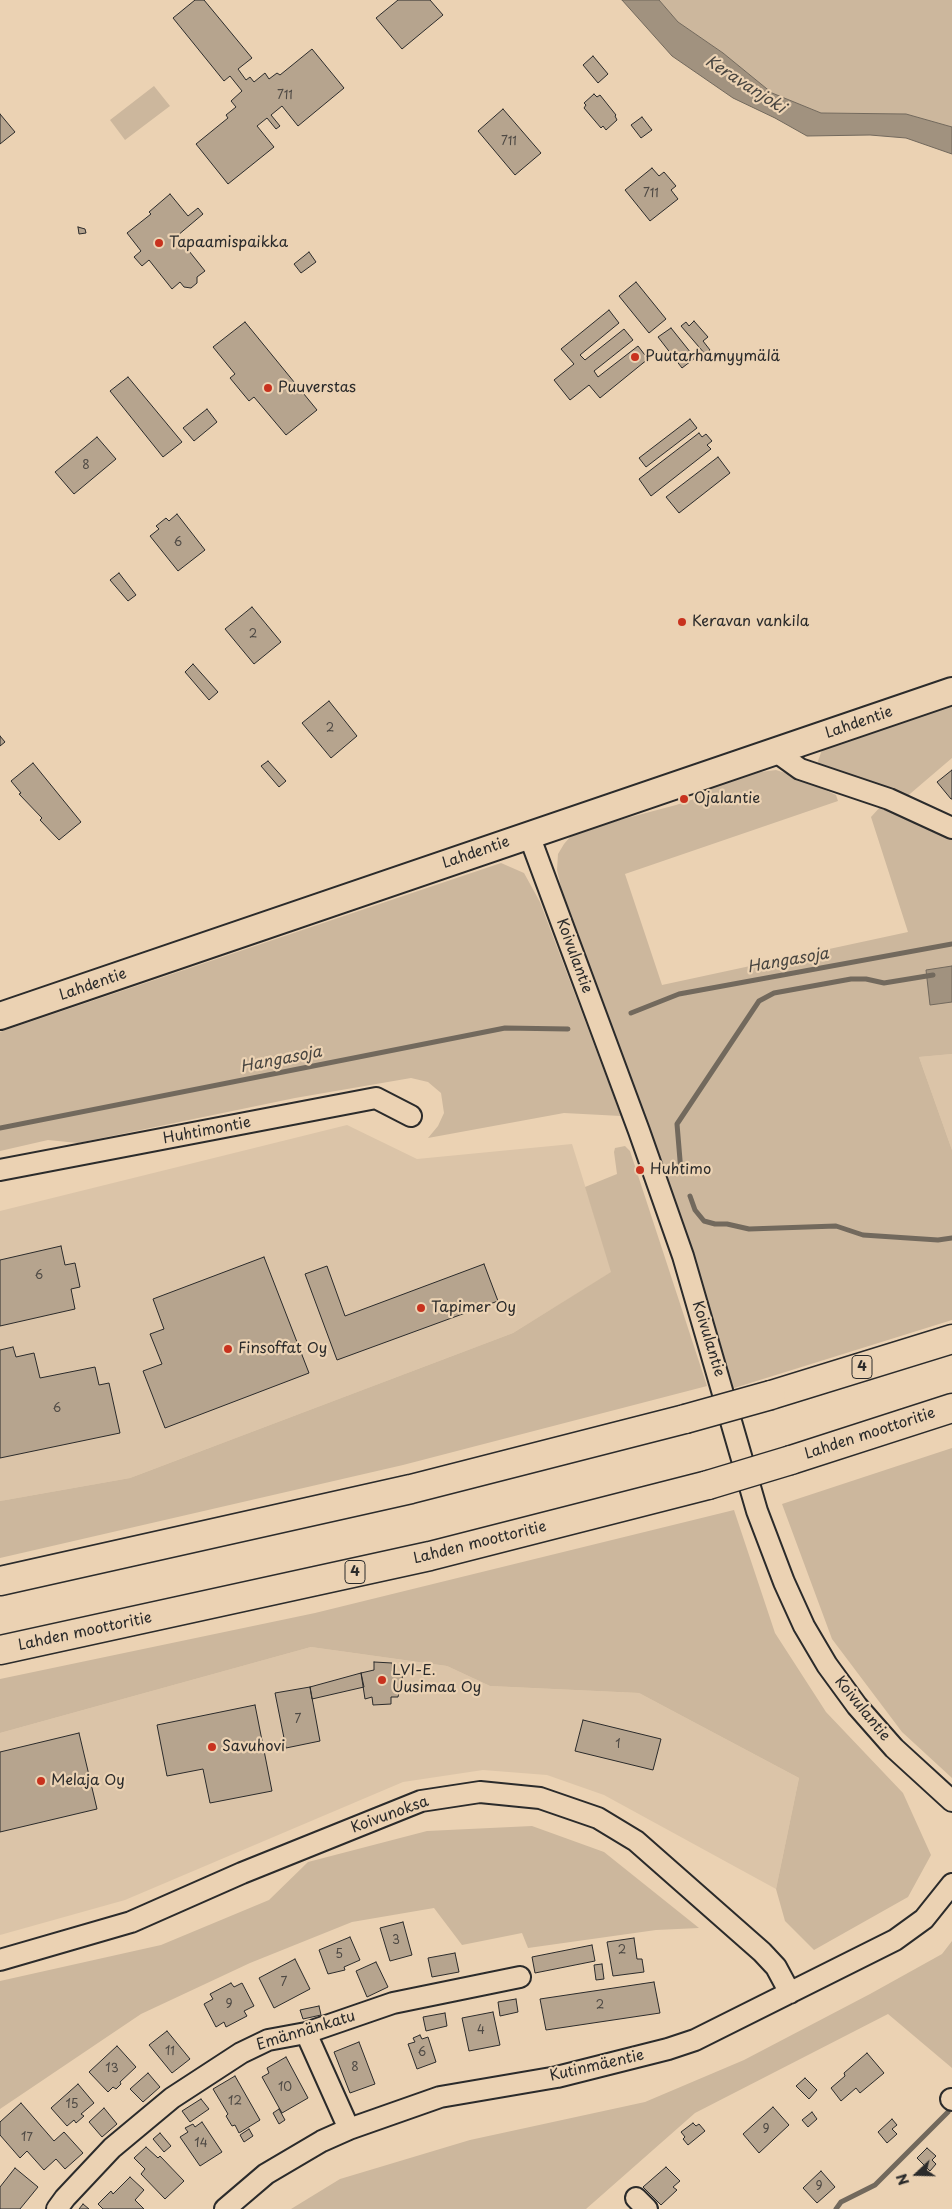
<!DOCTYPE html>
<meta charset="utf-8">
<style>
body{margin:0}
#map{position:relative;width:952px;height:2209px;overflow:hidden;background:#ebd2b3;font-family:"Playpen Sans",sans-serif}
canvas{display:block}
.north{position:absolute;left:892px;top:2149px;width:50px;height:50px;-webkit-text-stroke:4px #ebd2b3;paint-order:stroke;rotate:249deg;font-size:14px;font-weight:700;line-height:20px;text-align:center;color:#2b2b2b}
.north::after{content:'';display:block;margin:auto;width:18px;height:22px;background:#2b2b2b;clip-path:polygon(50% 0,100% 100%,50% 72%,0 100%)}
</style>
<div id="map">
<canvas width="952" height="2209"></canvas>
<div class="north">N</div>
</div>
<script>
const context = document.querySelector('canvas').getContext('2d');
context.lineJoin = 'round';
function fillPath(path, color) { context.fillStyle = color; context.fill(path, 'evenodd'); }
const shape = rows => new Path2D(rows.map(r => 'M' + r).join(''));
function strokePath(path, color, width, dash) { context.strokeStyle = color; context.lineWidth = width; context.lineCap = dash ? 'butt' : 'round'; context.setLineDash(dash || []); context.stroke(path); }
function label(font, color, halo, rows, align = 'center') {
  context.font = font + ' "Playpen Sans",sans-serif'; context.lineWidth = 4.5; context.setLineDash([]); context.textBaseline = 'middle'; context.strokeStyle = halo; context.fillStyle = color; for (const [text, x, y, turn = 0] of rows) {
    context.save(); context.translate(x, y); context.rotate((+turn || 0) * Math.PI / 180); context.textAlign = isNaN(turn) ? turn : align; if (halo) context.strokeText(text, 0, 0); context.fillText(text, 0, 0); context.restore();
  }
}
fillPath(shape([
 [952,1054,952,1150,919,1057],
 [347,1125,417,1159,572,1144,612,1272,513,1333,130,1478,0,1501,0,1211],
 [311,1647,447,1666,490,1686,639,1693,799,1778,776,1889,604,1795,547,1775,483,1770,403,1782,125,1900,0,1935,0,1733]
]), '#dbc4a8');
fillPath(shape([
 [659,0,952,0,952,127,906,114,821,113,772,93,723,53,678,22],
 [154,86,170,106,125,140,110,120],
 [952,704,952,758,904,799,820,770,818,761,822,750,828,746],
 [776,770,795,776,836,795,838,801,625,874,662,985,908,932,871,817,881,806,952,835,952,1054,919,1057,952,1150,952,1320,731,1389,562,891,557,870,558,854,564,844,570,837,582,830,676,805,697,798,717,785,753,773],
 [501,863,524,873,540,902,621,1116,564,1113,428,1138,438,1126,444,1113,441,1093,428,1082,411,1078,295,1098,78,1143,48,1140,0,1151,0,1032],
 [625,1146,630,1151,707,1386,403,1465,0,1558,0,1501,130,1478,513,1333,611,1272,585,1187,617,1174,614,1152,615,1148],
 [952,1448,952,1778,902,1732,832,1639,782,1504],
 [734,1510,775,1633,826,1712,903,1793,931,1855,908,1897,814,1950,785,1921,776,1889,799,1778,639,1693,490,1686,447,1666,311,1647,0,1733,0,1679,315,1613],
 [532,1826,604,1852,699,1928,656,1930,528,1948,522,1933,462,1945,434,1908,352,1922,250,1963,141,2014,0,2109,0,1981,161,1945,269,1900,308,1862,427,1831],
 [952,1941,952,2068,888,2014,695,2113,586,2209,291,2209,340,2179,470,2140,645,2102,744,2060,870,1994,942,1954]
]), '#ccb79d');
const water = shape([
 [622,0,659,0,678,22,723,53,772,93,821,113,906,114,952,127,952,154,906,138,870,135,807,136,775,118,733,98,672,56,622,0],
 [952,966,952,1002,930,1005,926,970,952,966]
]);
fillPath(water, '#a1927f');
strokePath(water, '#72695d', 1);
strokePath(shape([
 [631,1013,679,994,952,944],
 [0,1128,505,1028,568,1029],
 [681,1172,677,1124,759,1001,774,993,851,979,866,979,884,983,933,975],
 [690,1196,695,1210,704,1221,715,1224,727,1224,749,1229,836,1226,863,1235,938,1240,952,1238],
 [836,2209,841,2202,875,2185,948,2112]
]), '#72695d', 5);
const building = shape([
 [195,0,204,0,252,58,238,69,246,80,250,77,254,82,265,73,269,79,277,73,280,75,312,49,344,88,298,126,282,106,271,115,280,126,276,129,267,118,257,126,274,147,228,184,196,144,228,118,226,115,236,107,231,101,242,91,230,76,224,81,173,18,195,0],
 [398,0,430,0,443,15,402,49,376,18,398,0],
 [593,56,608,74,598,83,583,65,593,56],
 [594,94,597,97,600,95,616,115,615,116,617,120,606,130,603,126,601,128,584,108,586,105,584,103,594,94],
 [503,109,541,153,515,175,478,131,503,109],
 [0,114,15,132,0,144,0,114],
 [642,117,652,130,641,138,631,125,642,117],
 [652,168,659,176,664,172,676,186,671,190,678,199,650,221,625,190,652,168],
 [170,194,188,216,198,208,203,214,177,236,205,271,197,277,197,283,191,288,184,287,180,282,172,289,149,260,142,266,134,257,141,251,127,233,151,214,149,212,170,194],
 [78,227,85,229,86,233,79,234,78,227],
 [309,252,316,262,301,273,294,264,309,252],
 [636,282,666,319,649,333,619,296,636,282],
 [609,310,619,323,580,355,585,360,624,329,633,340,594,371,598,377,638,346,648,359,600,398,589,385,570,400,554,380,574,364,561,349,609,310],
 [694,321,708,337,703,341,710,350,705,354,681,326,686,322,689,326,694,321],
 [245,322,317,410,286,435,254,397,249,401,230,378,235,374,213,347,245,322],
 [671,328,695,358,682,368,658,337,671,328],
 [128,377,182,442,163,457,110,391,128,377],
 [207,409,217,422,194,441,183,428,207,409],
 [690,419,697,428,646,467,639,458,690,419],
 [699,433,702,437,706,434,712,441,707,445,711,449,651,496,639,479,699,433],
 [97,437,116,459,74,494,55,472,97,437],
 [718,457,730,473,679,513,666,497,718,457],
 [177,514,205,550,178,571,150,536,159,529,156,526,166,518,169,521,177,514],
 [119,573,136,595,128,601,110,580,119,573],
 [252,607,281,642,254,664,225,629,252,607],
 [193,664,218,692,209,700,185,672,193,664],
 [329,701,357,736,331,758,302,723,329,701],
 [0,736,5,742,0,746,0,736],
 [268,761,286,781,279,787,261,766,268,761],
 [33,763,81,822,59,840,40,820,42,818,19,794,21,793,11,781,33,763],
 [952,770,952,799,951,799,937,782,952,770],
 [61,1246,65,1265,75,1263,80,1287,71,1289,75,1309,0,1326,0,1260,61,1246],
 [264,1257,309,1373,165,1428,143,1371,162,1364,150,1334,164,1329,153,1299,264,1257],
 [484,1264,498,1301,337,1360,305,1274,327,1266,345,1316,484,1264],
 [13,1347,16,1357,34,1353,40,1378,95,1367,99,1385,109,1383,120,1433,0,1458,0,1350,13,1347],
 [374,1662,392,1663,392,1671,403,1674,398,1697,391,1697,391,1704,373,1705,372,1697,365,1699,361,1673,374,1670,374,1662],
 [361,1673,364,1687,312,1699,310,1687,361,1673],
 [310,1687,320,1741,286,1748,275,1693,310,1687],
 [255,1705,272,1791,210,1803,203,1769,167,1776,157,1725,255,1705],
 [583,1720,661,1739,653,1770,575,1751,583,1720],
 [79,1733,97,1809,0,1832,0,1752,79,1733],
 [403,1922,412,1955,390,1961,380,1928,403,1922],
 [350,1937,360,1960,344,1967,345,1970,328,1974,319,1950,350,1937],
 [634,1938,637,1959,642,1959,644,1972,613,1976,607,1942,634,1938],
 [592,1945,595,1961,535,1973,532,1957,592,1945],
 [455,1953,459,1972,432,1977,428,1958,455,1953],
 [295,1959,310,1989,274,2008,259,1978,295,1959],
 [376,1962,388,1987,367,1997,356,1971,376,1962],
 [602,1964,604,1979,596,1980,594,1965,602,1964],
 [654,1982,660,2013,546,2030,540,1999,654,1982],
 [231,1983,234,1987,242,1983,254,2006,244,2011,247,2016,226,2027,224,2022,216,2027,204,2004,213,1999,210,1994,231,1983],
 [516,1999,518,2012,500,2016,498,2002,516,1999],
 [319,2006,321,2015,303,2019,300,2010,319,2006],
 [493,2012,500,2045,469,2051,462,2018,493,2012],
 [445,2013,447,2026,426,2031,423,2017,445,2013],
 [167,2031,190,2059,172,2073,149,2045,167,2031],
 [420,2035,422,2039,428,2037,436,2062,417,2069,408,2044,415,2042,413,2038,420,2035],
 [359,2042,375,2084,350,2093,334,2052,359,2042],
 [117,2046,136,2067,120,2082,121,2084,116,2089,113,2087,108,2092,89,2072,117,2046],
 [867,2053,884,2073,860,2093,856,2088,841,2101,831,2088,845,2076,844,2073,867,2053],
 [286,2057,308,2098,282,2113,262,2077,269,2073,267,2068,286,2057],
 [148,2073,160,2087,143,2102,130,2089,148,2073],
 [235,2076,260,2120,239,2133,235,2125,232,2126,226,2116,228,2114,213,2089,235,2076],
 [805,2078,817,2090,809,2099,796,2086,805,2078],
 [78,2084,94,2103,81,2114,84,2116,76,2123,74,2120,67,2126,51,2108,78,2084],
 [201,2099,209,2109,190,2122,182,2111,201,2099],
 [21,2103,54,2141,64,2132,83,2153,65,2169,56,2159,44,2170,27,2151,20,2158,0,2135,0,2122,21,2103],
 [773,2107,789,2125,759,2153,743,2134,773,2107],
 [104,2108,117,2124,102,2137,89,2122,104,2108],
 [279,2109,285,2120,279,2124,273,2113,279,2109],
 [812,2112,817,2119,808,2127,802,2120,812,2112],
 [892,2119,897,2125,892,2129,897,2134,887,2143,878,2132,892,2119],
 [202,2122,222,2152,200,2166,180,2137,188,2132,185,2128,193,2124,195,2127,202,2122],
 [693,2123,696,2126,699,2124,705,2131,688,2145,683,2139,685,2137,681,2132,693,2123],
 [249,2129,253,2136,244,2142,240,2135,249,2129],
 [160,2133,171,2146,164,2152,153,2139,160,2133],
 [146,2147,158,2158,160,2156,184,2181,165,2199,141,2174,145,2169,134,2158,146,2147],
 [927,2148,936,2156,932,2160,936,2164,930,2171,917,2158,927,2148],
 [666,2167,680,2181,673,2187,677,2190,661,2205,643,2187,666,2167],
 [15,2168,38,2187,20,2209,0,2209,0,2187,15,2168],
 [821,2171,835,2187,817,2203,803,2188,821,2171],
 [130,2177,144,2190,135,2200,144,2209,103,2209,98,2204,111,2191,113,2194,130,2177],
 [83,2204,89,2209,79,2209,83,2204]
]);
fillPath(building, '#b6a48e');
strokePath(building, '#2b2b2b', 1);
const minor = shape([
 [775,751,800,769,889,799,952,828],
 [529,835,639,1131,683,1256,757,1511,784,1582,804,1626,827,1665,857,1706,894,1748,952,1801],
 [0,1170,376,1098,411,1116],
 [0,1960,131,1922,242,1873,421,1801,480,1792,540,1798,598,1818,636,1841,762,1952,776,1967,790,1993],
 [306,2033,349,2129],
 [951,2099,952,2100],
 [636,2198,647,2209],
 [57,2209,65,2198,112,2148,172,2098,241,2053,268,2040,306,2033,393,2003,520,1977],
 [225,2209,266,2174,322,2141,349,2129,440,2097,557,2077,668,2049,695,2040,895,1940,924,1919,952,1884]
]);
const major = shape([
 [0,1016,952,691]
]);
const highway = shape([
 [771,1395,952,1339],
 [791,1460,952,1408],
 [0,1581,411,1489,685,1419],
 [0,1650,430,1556,708,1485]
]);
strokePath(minor, '#2b2b2b', 24);
strokePath(major, '#2b2b2b', 30);
strokePath(highway, '#2b2b2b', 31);
strokePath(minor, '#ebd2b3', 20);
strokePath(major, '#ebd2b3', 26);
strokePath(highway, '#ebd2b3', 28);
const highwayBridge = shape([
 [685,1419,771,1395],
 [708,1485,791,1460]
]);
strokePath(highwayBridge, '#2b2b2b', 31, []);
strokePath(highwayBridge, '#ebd2b3', 28);
for (const [x, y, r, color] of [
 [159,243,5,"#c8321e"],
 [635,357,5,"#c8321e"],
 [268,388,5,"#c8321e"],
 [682,622,5,"#c8321e"],
 [684,799,5,"#c8321e"],
 [640,1170,5,"#c8321e"],
 [421,1308,5,"#c8321e"],
 [228,1349,5,"#c8321e"],
 [382,1680,5,"#c8321e"],
 [212,1747,5,"#c8321e"],
 [41,1781,5,"#c8321e"]
]) { const dot = new Path2D(); dot.arc(x, y, r, 0, 2 * Math.PI); context.fillStyle = color; context.fill(dot); strokePath(dot, '#ebd2b3', 2); }
label('12px', '#4e4944', null, [
 ["711",285,96],
 ["711",509,142],
 ["711",651,194],
 ["8",86,466],
 ["6",178,543],
 ["2",253,635],
 ["2",330,729],
 ["6",39,1276],
 ["6",57,1409],
 ["7",298,1720],
 ["1",618,1745],
 ["3",396,1941],
 ["2",622,1951],
 ["5",339,1955],
 ["7",284,1983],
 ["9",229,2005],
 ["2",600,2006],
 ["4",481,2031],
 ["11",170,2052],
 ["6",422,2053],
 ["8",355,2068],
 ["13",112,2069],
 ["10",285,2088],
 ["12",235,2102],
 ["15",72,2105],
 ["9",766,2130],
 ["17",27,2138],
 ["14",201,2144],
 ["9",819,2187]
]);
for (const [x, y, w] of [
 [862,1367,20],
 [355,1572,20]
]) { const box = new Path2D(); box.roundRect(x - w / 2, y - 11.5, w, 23, 4); context.fillStyle = '#ebd2b3'; context.fill(box); strokePath(box, '#2b2b2b', 1); }
label('bold 14px', '#2b2b2b', null, [
 ["4",862,1367],
 ["4",355,1572]
]);
label('15px', '#2b2b2b', '#ebd2b3', [
 ["Tapaamispaikka",169,243],
 ["Puutarhamyymälä",645,357],
 ["Puuverstas",278,388],
 ["Keravan vankila",692,622],
 ["Ojalantie",694,799],
 ["Huhtimo",650,1170],
 ["Tapimer Oy",431,1308],
 ["Finsoffat Oy",238,1349],
 ["LVI-E.",392,1671],
 ["Uusimaa Oy",392,1688],
 ["Savuhovi",222,1747],
 ["Melaja Oy",51,1781]
], 'left');
label('15px', '#2b2b2b', '#ebd2b3', [
 ["Lahdentie",859,723,-19],
 ["Lahdentie",476,853,-19],
 ["Koivulantie",574,956,70],
 ["Lahdentie",93,985,-19],
 ["Huhtimontie",207,1131,-11],
 ["Koivulantie",708,1339,73],
 ["Lahden moottoritie",870,1434,-18],
 ["Lahden moottoritie",480,1543,-14],
 ["Lahden moottoritie",85,1632,-12],
 ["Koivulantie",862,1709,51],
 ["Koivunoksa",390,1815,-20],
 ["Emännänkatu",306,2031,-17],
 ["Kutinmäentie",597,2066,-13]
]);
label('italic 16px', '#484540', '#ebd2b3', [
 ["Keravanjoki",745,85,33],
 ["Hangasoja",788,961,-10],
 ["Hangasoja",281,1060,-11]
]);
</script>
